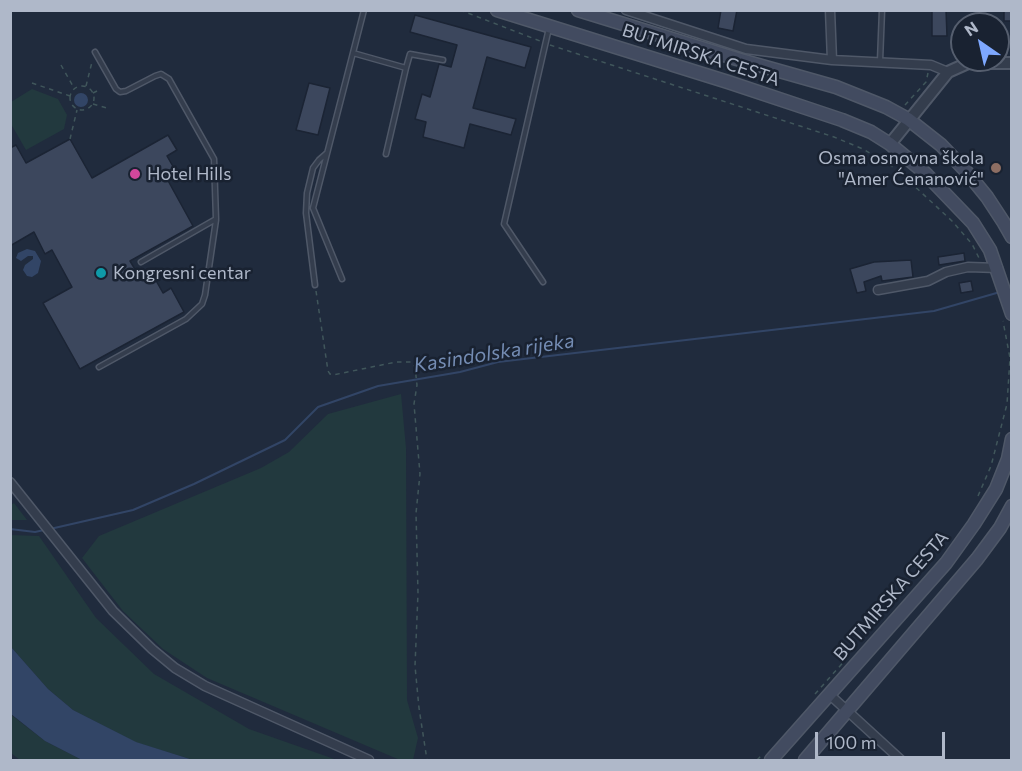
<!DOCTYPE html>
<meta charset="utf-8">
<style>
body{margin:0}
#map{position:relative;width:1022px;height:771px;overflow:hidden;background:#202b3d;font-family:Commissioner,sans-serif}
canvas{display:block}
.frame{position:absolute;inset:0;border:12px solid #afb8c9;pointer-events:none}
.north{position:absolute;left:950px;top:12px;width:60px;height:60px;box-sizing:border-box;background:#192231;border:2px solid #555e6e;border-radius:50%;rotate:326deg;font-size:16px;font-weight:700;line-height:24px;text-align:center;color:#afb8c9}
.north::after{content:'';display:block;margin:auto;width:21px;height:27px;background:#7ea8ff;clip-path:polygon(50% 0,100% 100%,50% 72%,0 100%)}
.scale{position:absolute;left:815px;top:732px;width:130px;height:27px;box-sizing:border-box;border:3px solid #afb8c9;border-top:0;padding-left:8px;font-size:18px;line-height:21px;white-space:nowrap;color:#afb8c9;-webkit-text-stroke:4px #192231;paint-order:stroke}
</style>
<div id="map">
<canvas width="1022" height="771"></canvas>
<div class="frame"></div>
<div class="north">N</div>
<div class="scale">100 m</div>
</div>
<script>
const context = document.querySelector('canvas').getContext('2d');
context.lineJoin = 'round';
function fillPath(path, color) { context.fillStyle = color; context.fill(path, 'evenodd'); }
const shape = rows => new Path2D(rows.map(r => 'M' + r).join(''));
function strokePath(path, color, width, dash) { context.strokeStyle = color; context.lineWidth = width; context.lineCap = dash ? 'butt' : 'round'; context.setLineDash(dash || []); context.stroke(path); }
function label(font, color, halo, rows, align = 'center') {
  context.font = font + ' Commissioner,sans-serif'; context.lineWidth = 5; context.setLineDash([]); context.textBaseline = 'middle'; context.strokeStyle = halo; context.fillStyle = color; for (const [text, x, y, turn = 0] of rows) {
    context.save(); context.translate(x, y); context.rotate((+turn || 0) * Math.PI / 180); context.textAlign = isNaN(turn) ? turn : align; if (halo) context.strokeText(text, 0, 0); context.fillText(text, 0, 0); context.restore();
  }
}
fillPath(shape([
 [32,89,58,99,67,115,64,129,26,150,11,124,11,102],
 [401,394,406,448,407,700,418,738,413,760,400,760,207,678,163,649,123,611,82,558,99,536,261,468,289,452,328,414],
 [14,503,27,520,11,520,11,505],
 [10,535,39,536,96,618,154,674,249,729,337,760,193,760,135,742,73,710,48,689,11,647],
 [10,714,45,741,82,760,20,760,11,753]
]), '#22393e');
fillPath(shape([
 '74 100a7 7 0 1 1 14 0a7 7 0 1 1-14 0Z',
 [27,249,35,251,41,261,38,273,32,277,27,276,23,270,25,265,33,259,33,256,28,256,21,261,16,258,18,253],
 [11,647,48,689,73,710,136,742,193,760,82,760,45,741,11,714]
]), '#324566');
strokePath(shape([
 [10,529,35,532,44,530],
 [50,529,133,510,194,484,285,440,318,407,378,386,460,372,498,362,934,311,1000,292]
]), '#324566', 2);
const building = shape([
 [721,10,737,10,733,31,718,28,721,10],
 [932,10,946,10,947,36,932,36,932,10],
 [1004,10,1011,10,1011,21,1004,21,1004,10],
 [415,15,531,47,525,68,487,57,473,108,516,119,511,135,470,124,464,148,423,137,426,122,415,119,422,94,430,97,439,64,451,67,457,45,410,32,415,15],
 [309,83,330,88,318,135,296,130,309,83],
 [168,135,177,150,167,156,175,170,166,177,193,226,130,261,139,276,150,270,163,293,171,288,184,312,80,369,43,303,72,287,52,250,45,254,34,232,10,246,10,148,16,145,26,163,70,139,92,178,168,135],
 [964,253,965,261,939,265,938,257,964,253],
 [911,260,913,277,882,281,881,276,864,282,866,291,857,293,850,269,874,262,911,260],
 [971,281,973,291,961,293,959,283,971,281]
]);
fillPath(building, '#3c475d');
strokePath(building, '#1b2434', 1.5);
const service = shape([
 [95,52,116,89,120,92,126,91,155,76,161,74,169,79,214,159,216,219,141,262],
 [353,53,406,68,386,154],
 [880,61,882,10],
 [406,68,410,54,443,60],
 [342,279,313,208,364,10],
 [543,282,504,224,549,28],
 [315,285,306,213,307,193,313,168,319,160,327,153],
 [99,367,186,319,202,304,205,295,216,220]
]);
const minor = shape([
 [626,10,746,49,832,60,931,65,948,72],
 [830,10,832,60],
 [878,290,928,281,946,272,968,267,998,268],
 [10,482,113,611,152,649,175,668,205,686,369,760],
 [830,695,901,760]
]);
const tertiary = shape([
 [890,144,948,72,968,63,1012,63]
]);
const secondary = shape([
 [497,10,728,82,842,120,871,132,890,144,925,173,973,223,990,250,1012,314],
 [578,10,737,59,836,87,886,107,908,119,941,145,965,170,987,197,1004,223,1012,237],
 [771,760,946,563,974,524,996,489,1008,459,1012,439],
 [805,760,977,559,1000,528,1012,506]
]);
strokePath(service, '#4f5868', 7);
strokePath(minor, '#4f5868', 11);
strokePath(tertiary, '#4f5868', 14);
strokePath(secondary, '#4f5868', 15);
strokePath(shape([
 [460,10,540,41],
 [550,45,834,137,863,149,896,169,952,221,972,244,979,258],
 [61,65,74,88],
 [32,83,70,96],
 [86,86,92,62],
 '70 98a12 12 0 1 1 24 0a12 12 0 1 1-24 0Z',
 [93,93,101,89],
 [93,104,110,109],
 [905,105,926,82,928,73],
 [70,139,77,110],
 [316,291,328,371,330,374,333,375,396,362,411,362,415,367,417,385,414,404,420,474,416,513,418,593,415,666,419,708,427,760],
 [978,496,991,466,1007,404,1010,358,1003,321],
 [815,694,848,657],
 [757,760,761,756]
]), '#40565b', 1.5, [4.5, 4.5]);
strokePath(service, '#343d4d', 4);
strokePath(minor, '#343d4d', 8);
strokePath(tertiary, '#343d4d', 10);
strokePath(secondary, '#424b60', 12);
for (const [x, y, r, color] of [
 [996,168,6,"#8d6e63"],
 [135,174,6,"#d1479c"],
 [101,273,6,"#0f9aa8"]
]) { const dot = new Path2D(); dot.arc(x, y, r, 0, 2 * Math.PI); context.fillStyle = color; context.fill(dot); strokePath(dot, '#192231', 2); }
label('18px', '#afb8c9', '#192231', [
 ["BUTMIRSKA CESTA",701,55,18],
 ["BUTMIRSKA CESTA",891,596,-49]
]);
label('18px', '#afb8c9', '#192231', [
 ["Osma osnovna škola",984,158,"right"],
 ["\"Amer Ćenanović\"",984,179,"right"],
 ["Hotel Hills",147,174],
 ["Kongresni centar",113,273]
], 'left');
label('italic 20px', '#748cb3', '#192231', [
 ["Kasindolska rijeka",494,353,-9]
]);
</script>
